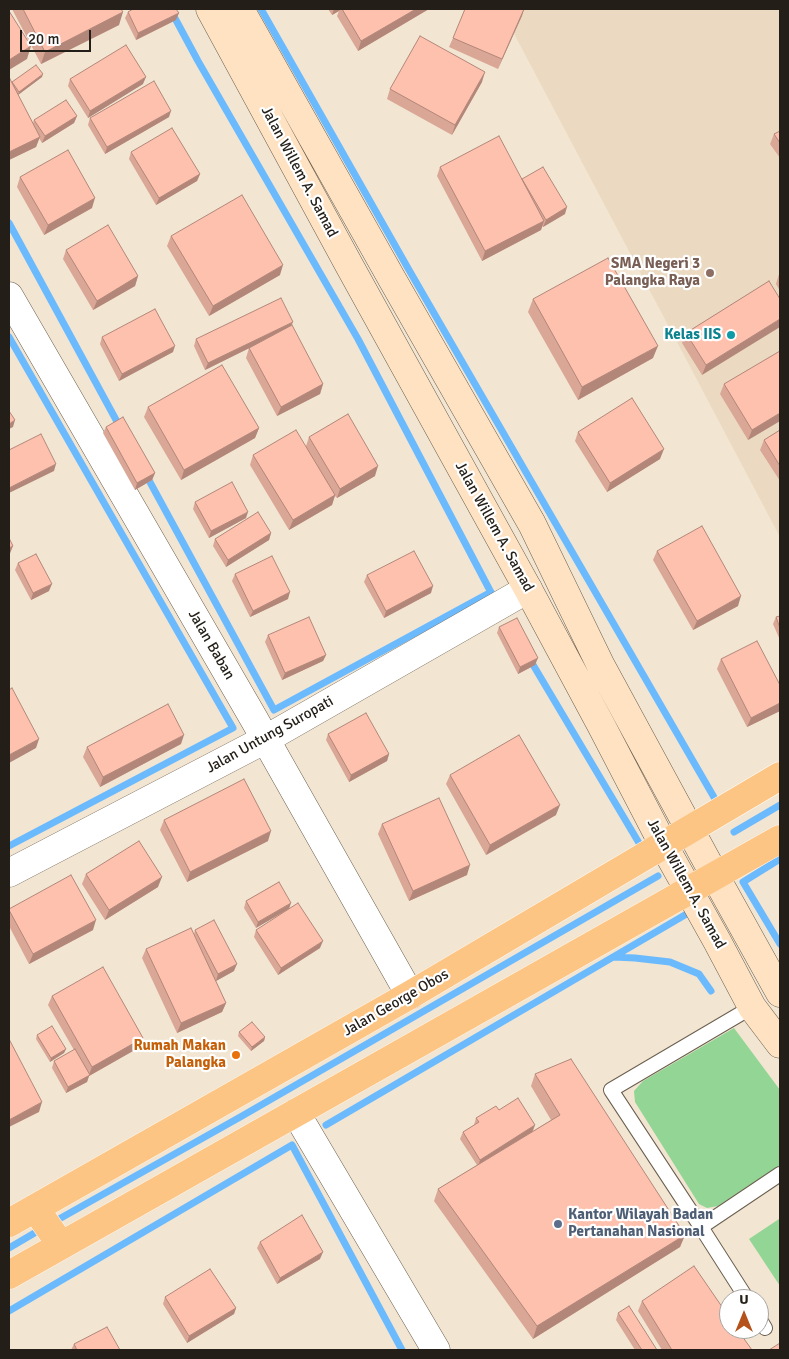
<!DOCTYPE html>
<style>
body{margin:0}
#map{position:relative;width:789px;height:1359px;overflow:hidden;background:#f2e5d2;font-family:Signika,sans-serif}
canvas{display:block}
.frame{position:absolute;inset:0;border:10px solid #231e17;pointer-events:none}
.north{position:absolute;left:719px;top:1289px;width:50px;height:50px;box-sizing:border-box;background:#fff;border:1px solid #a7a5a2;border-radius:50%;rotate:0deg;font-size:14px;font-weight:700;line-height:20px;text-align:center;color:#231e17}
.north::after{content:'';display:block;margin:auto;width:18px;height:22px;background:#b5521c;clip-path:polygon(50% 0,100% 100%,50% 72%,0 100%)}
.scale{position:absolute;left:20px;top:30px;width:71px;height:22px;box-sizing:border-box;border:2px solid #231e17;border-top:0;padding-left:6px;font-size:15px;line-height:18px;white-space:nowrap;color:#231e17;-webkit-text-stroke:4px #fff;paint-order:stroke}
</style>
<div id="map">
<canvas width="789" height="1359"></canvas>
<div class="frame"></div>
<div class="north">U</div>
<div class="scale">20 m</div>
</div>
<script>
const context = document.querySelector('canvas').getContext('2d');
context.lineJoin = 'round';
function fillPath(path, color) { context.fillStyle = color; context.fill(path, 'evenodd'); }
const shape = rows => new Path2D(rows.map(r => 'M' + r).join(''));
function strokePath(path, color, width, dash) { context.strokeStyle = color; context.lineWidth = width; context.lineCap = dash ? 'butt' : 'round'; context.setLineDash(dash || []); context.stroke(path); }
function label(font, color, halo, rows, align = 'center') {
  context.font = font + ' Signika,sans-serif'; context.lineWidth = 4.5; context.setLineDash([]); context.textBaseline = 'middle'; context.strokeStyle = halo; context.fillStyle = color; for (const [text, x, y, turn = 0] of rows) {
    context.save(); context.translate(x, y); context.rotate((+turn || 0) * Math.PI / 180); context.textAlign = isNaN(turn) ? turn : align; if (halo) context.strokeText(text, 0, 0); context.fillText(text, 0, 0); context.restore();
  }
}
fillPath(shape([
 [501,9,780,9,780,537]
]), '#ebdac1');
fillPath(shape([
 [734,1028,780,1090,780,1165,718,1206,707,1208,699,1204,635,1102,634,1091,643,1081],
 [779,1219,780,1220,780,1286,749,1239]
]), '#93d594');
strokePath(shape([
 [170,9,198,61,358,339,496,602],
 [261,9,409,270,715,799],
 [9,223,121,429],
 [9,337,233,728,9,846],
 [145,473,274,710,491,592],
 [529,658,639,843],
 [734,832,780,805],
 [780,859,743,882,780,944],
 [614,957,635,958,670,962,699,974,711,991],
 [326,1125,690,912],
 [52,1223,242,1116,658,876],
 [9,1248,43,1228],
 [9,1311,292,1145,402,1350]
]), '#6bbafe', 7);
const service = shape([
 [752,1007,611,1090,701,1227,780,1174],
 [701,1227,747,1299],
 [759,1318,765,1328]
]);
const minor = shape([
 [9,296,254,719,410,995],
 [9,873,266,739,528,589],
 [296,1113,436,1350]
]);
const secondary = shape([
 [210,9,349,265,528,589,601,725,664,846,717,941,752,1007,780,1044],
 [240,9,392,279,532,524,601,666,715,876,780,993]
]);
const primary = shape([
 [35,1208,61,1245],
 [9,1223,410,995,780,776],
 [9,1275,780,839]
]);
strokePath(service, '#6a5f4f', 16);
strokePath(minor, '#6a5f4f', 29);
strokePath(secondary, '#6a5f4f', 29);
strokePath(primary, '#fff', 29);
strokePath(service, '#fff', 14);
strokePath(minor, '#fff', 28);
strokePath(secondary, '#fee2c2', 28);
strokePath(primary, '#fdc584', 28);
fillPath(shape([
 [12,9,121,9,119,25,41,64],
 [328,9,429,9,358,51,337,16,339,11,332,15],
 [524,9,498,69,449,47,453,38],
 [128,12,176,20,136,40,125,18],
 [42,77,18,95,33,123,34,120,77,116,74,123,42,143,39,138,36,147,9,160,9,80,12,82],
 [70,79,143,84,88,118,68,86],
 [482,82,452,135,387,99,390,89],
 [169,117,105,154,88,125,90,118],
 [780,131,780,158,770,144,774,134],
 [131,152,200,174,197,181,156,205,129,159],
 [440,167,522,179,565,214,543,227,542,226,541,230,482,261,437,176],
 [20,177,92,208,44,235,17,187],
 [171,236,280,275,209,316,167,246],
 [66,250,138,276,135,286,93,310,63,259],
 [779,274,780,274,780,291,776,284],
 [769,281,702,375,682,343,686,333],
 [533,299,653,358,578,400,528,312],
 [291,326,323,384,320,394,277,416,246,358,249,348,205,370,194,346,196,339],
 [102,337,173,352,119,381,100,344],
 [724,384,780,421,748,440,720,394],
 [148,407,259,428,255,438,181,480,144,417],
 [106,427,155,473,152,480,135,490,103,433],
 [780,430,780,481,760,450,764,440],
 [578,432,660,459,607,492,575,441],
 [309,437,375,476,337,498,335,496,332,505,289,530,250,465,253,455,306,446],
 [195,502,246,518,209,538,193,509],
 [271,533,269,540,226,567,213,546,215,539],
 [657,551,738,606,693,630,653,560],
 [18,563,49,591,31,600,15,570],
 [235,574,288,599,250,617,232,581],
 [367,575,431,593,384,618,364,582],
 [780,616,780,640,773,624,776,617],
 [499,627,535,665,518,674,497,633],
 [268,635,326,655,323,661,282,680,265,642],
 [721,659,780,685,780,711,747,727,717,669],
 [328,734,389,754,387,761,349,782,326,740],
 [181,744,100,787,83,757,87,747],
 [450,775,556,815,486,855,446,784],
 [164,820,268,841,187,882,160,830],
 [382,824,467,875,409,901,378,834],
 [86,874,158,887,105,920,82,884],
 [279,882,256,928,244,908,246,901],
 [9,909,93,930,29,964,9,926],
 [195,930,234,971,216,981,226,1003,222,1012,177,1033,142,958,146,949,194,934],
 [256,930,320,948,278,975,254,937],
 [52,996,140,1047,89,1076,87,1082,66,1093,52,1068,54,1061,74,1050,48,1005],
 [239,1032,265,1037,264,1041,251,1051,238,1036],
 [37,1035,66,1049,64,1053,50,1062,36,1039],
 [535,1074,685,1235,680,1247,533,1339,434,1201,438,1189,477,1165,460,1139,463,1132,474,1125,476,1118,535,1125,533,1131,551,1120,531,1086],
 [260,1242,320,1259,277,1284,257,1248],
 [165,1297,236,1308,234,1314,187,1343,163,1304],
 [642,1301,752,1350,662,1350,638,1311],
 [618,1313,657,1350,635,1350,616,1320],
 [74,1344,120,1350,71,1350]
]), '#daa696');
fillPath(shape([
 [334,9,340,9,339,11,332,15],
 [416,9,429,9,358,51,361,41],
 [524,9,522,16,498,69,502,59],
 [123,12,119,25,41,64,45,52],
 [179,13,176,20,136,40,138,33],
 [31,46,27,59,9,70,9,60],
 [485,72,482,82,452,135,455,125],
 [43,74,42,77,18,95,19,92],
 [146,77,143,84,88,118,90,111],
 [171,111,169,117,105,154,107,147],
 [77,116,74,123,42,143,45,136],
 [40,137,36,147,9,160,9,152],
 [200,174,197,181,156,205,159,198],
 [95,198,92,208,44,235,48,225],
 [567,207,565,214,543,227,546,220],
 [544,221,541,230,482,261,485,251],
 [283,265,280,275,209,316,213,306],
 [138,276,135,286,93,310,97,301],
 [780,319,780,327,702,375,706,365],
 [293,322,290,328,205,370,208,363],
 [175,346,173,352,119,381,122,374],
 [658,346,653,358,578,400,582,387],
 [323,384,320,394,277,416,281,407],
 [780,413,780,421,748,440,752,430],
 [15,420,13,427,9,429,9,424],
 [259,428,255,438,181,480,184,470],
 [664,449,660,459,607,492,610,483],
 [56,464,54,471,9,493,9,488],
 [378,466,375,476,337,498,340,489],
 [155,473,152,480,135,490,137,483],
 [335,495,332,505,289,530,293,520],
 [248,512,246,518,209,538,211,531],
 [271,533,269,540,226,567,228,560],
 [13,546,9,556,9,548],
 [52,584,49,591,31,600,33,593],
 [433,586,431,593,384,618,386,611],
 [290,592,288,599,250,617,253,611],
 [741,596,738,606,693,630,697,621],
 [326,655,323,661,282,680,285,673],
 [538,658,535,665,518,674,520,667],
 [780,703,780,711,747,727,751,718],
 [184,735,181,744,100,787,103,777],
 [39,739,36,748,9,763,9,755],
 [389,754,387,761,349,782,351,775],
 [560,805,556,815,486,855,490,845],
 [271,831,268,841,187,882,190,872],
 [470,865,467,875,409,901,413,891],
 [162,877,158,887,105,920,109,910],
 [291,903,289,909,256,928,258,922],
 [96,920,93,930,29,964,33,954],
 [323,941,320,948,278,975,281,968],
 [237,964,234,971,216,981,218,974],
 [226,1003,222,1012,177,1033,181,1023],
 [265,1037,264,1041,251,1051,252,1047],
 [143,1038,140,1047,89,1076,87,1082,66,1093,68,1087,89,1075,92,1067],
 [66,1049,64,1053,50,1062,51,1058],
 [42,1102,39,1112,9,1127,9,1120],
 [535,1125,532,1132,478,1166,480,1160],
 [685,1235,680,1247,533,1339,537,1326],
 [323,1252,320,1259,277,1284,280,1278],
 [236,1308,234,1314,187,1343,189,1336]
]), '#b2877a');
const building = shape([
 [23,9,121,9,123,12,45,52,23,9],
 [133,9,176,9,179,13,138,33,128,12,133,9],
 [342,9,416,9,361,41,342,9],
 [465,9,524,9,502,59,453,38,465,9],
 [9,11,31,46,9,60,9,11],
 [420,36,485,72,455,125,390,89,420,36],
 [126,45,146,77,90,111,70,79,126,45],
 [36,65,43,74,19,92,12,82,36,65],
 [10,79,40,137,9,152,9,80,10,79],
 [154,81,171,111,107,147,90,118,154,81],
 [66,100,77,116,45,136,34,120,66,100],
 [172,128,200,174,159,198,131,152,172,128],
 [780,131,780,143,774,134,780,131],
 [499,136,544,221,485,251,440,167,499,136],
 [68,150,95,198,48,225,20,177,68,150],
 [543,167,567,207,546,220,522,179,543,167],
 [242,195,283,265,213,306,171,236,242,195],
 [108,225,138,276,97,301,66,250,108,225],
 [608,258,658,346,582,387,533,299,608,258],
 [769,281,780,299,780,319,706,365,686,333,769,281],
 [281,298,293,322,208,363,196,339,281,298],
 [155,309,175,346,122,374,102,337,155,309],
 [292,325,323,384,281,407,249,348,292,325],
 [780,351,780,413,752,430,724,384,780,351],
 [222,365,259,428,184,470,148,407,222,365],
 [632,398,664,449,610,483,578,432,632,398],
 [9,411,15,420,9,424,9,411],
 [348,414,378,466,340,489,309,437,348,414],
 [123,417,155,473,137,483,106,427,123,417],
 [296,430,335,495,293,520,253,455,296,430],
 [780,430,780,466,764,440,780,430],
 [41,434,56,464,9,488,9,450,41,434],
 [232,482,248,512,211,531,195,502,232,482],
 [258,512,271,533,228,560,215,539,258,512],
 [702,526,741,596,697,621,657,551,702,526],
 [9,538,13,546,9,548,9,538],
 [414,551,433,586,386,611,367,575,414,551],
 [36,554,52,584,33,593,18,563,36,554],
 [272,556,290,592,253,611,235,574,272,556],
 [780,616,780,628,776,617,780,616],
 [309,617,326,655,285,673,268,635,309,617],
 [517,618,538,658,520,667,499,627,517,618],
 [757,641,780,685,780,703,751,718,721,659,757,641],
 [12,688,39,739,9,755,9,690,12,688],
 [168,704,184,735,103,777,87,747,168,704],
 [366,713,389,754,351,775,328,734,366,713],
 [519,735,560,805,490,845,450,775,519,735],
 [244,779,271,831,190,872,164,820,244,779],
 [439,798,470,865,413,891,382,824,439,798],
 [139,841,162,877,109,910,86,874,139,841],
 [71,875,96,920,33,954,9,910,9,909,71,875],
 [279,882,291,903,258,922,246,901,279,882],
 [298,903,323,941,281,968,256,930,298,903],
 [214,920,237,964,218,974,195,930,214,920],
 [191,928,226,1003,181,1023,146,949,191,928],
 [103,967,143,1038,92,1067,52,996,103,967],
 [252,1022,265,1037,252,1047,239,1032,252,1022],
 [52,1026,66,1049,51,1058,37,1035,52,1026],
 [9,1039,42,1102,9,1120,9,1039],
 [75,1049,90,1075,68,1087,54,1061,75,1049],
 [571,1059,685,1235,537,1326,438,1189,560,1115,535,1074,571,1059],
 [518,1098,535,1125,480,1160,463,1132,479,1122,476,1118,496,1106,499,1110,518,1098],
 [302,1215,323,1252,280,1278,260,1242,302,1215],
 [694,1266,729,1317,729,1329,737,1329,752,1350,672,1350,642,1301,694,1266],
 [210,1269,236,1308,189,1336,165,1297,210,1269],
 [629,1306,657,1350,642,1350,618,1313,629,1306],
 [107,1327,120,1350,77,1350,74,1344,107,1327],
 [780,1343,780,1350,769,1350,780,1343]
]);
fillPath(building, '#fec1ae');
strokePath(building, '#b2877a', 1);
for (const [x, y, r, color] of [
 [710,273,5,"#8d6e63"],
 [731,335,5,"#0f9aa8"],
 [236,1055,5,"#e8710a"],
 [558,1224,5,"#5c6f8a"]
]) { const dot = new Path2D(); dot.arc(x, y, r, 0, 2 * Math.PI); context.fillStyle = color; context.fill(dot); strokePath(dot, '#fff', 2); }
label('15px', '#231e17', '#fff', [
 ["Jalan Willem A. Samad",299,172,62],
 ["Jalan Willem A. Samad",494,527,61],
 ["Jalan Baban",211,645,60],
 ["Jalan Untung Suropati",270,735,-29],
 ["Jalan Willem A. Samad",686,884,61],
 ["Jalan George Obos",396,1003,-30]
]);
label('bold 15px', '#785e54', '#fff', [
 ["SMA Negeri 3",700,264],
 ["Palangka Raya",700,281]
], 'right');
label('bold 15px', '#0d838f', '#fff', [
 ["Kelas IIS",721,335]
], 'right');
label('bold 15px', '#c56008', '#fff', [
 ["Rumah Makan",226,1046],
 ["Palangka",226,1063]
], 'right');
label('bold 15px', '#4e5e75', '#fff', [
 ["Kantor Wilayah Badan",568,1215],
 ["Pertanahan Nasional",568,1232]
], 'left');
</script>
